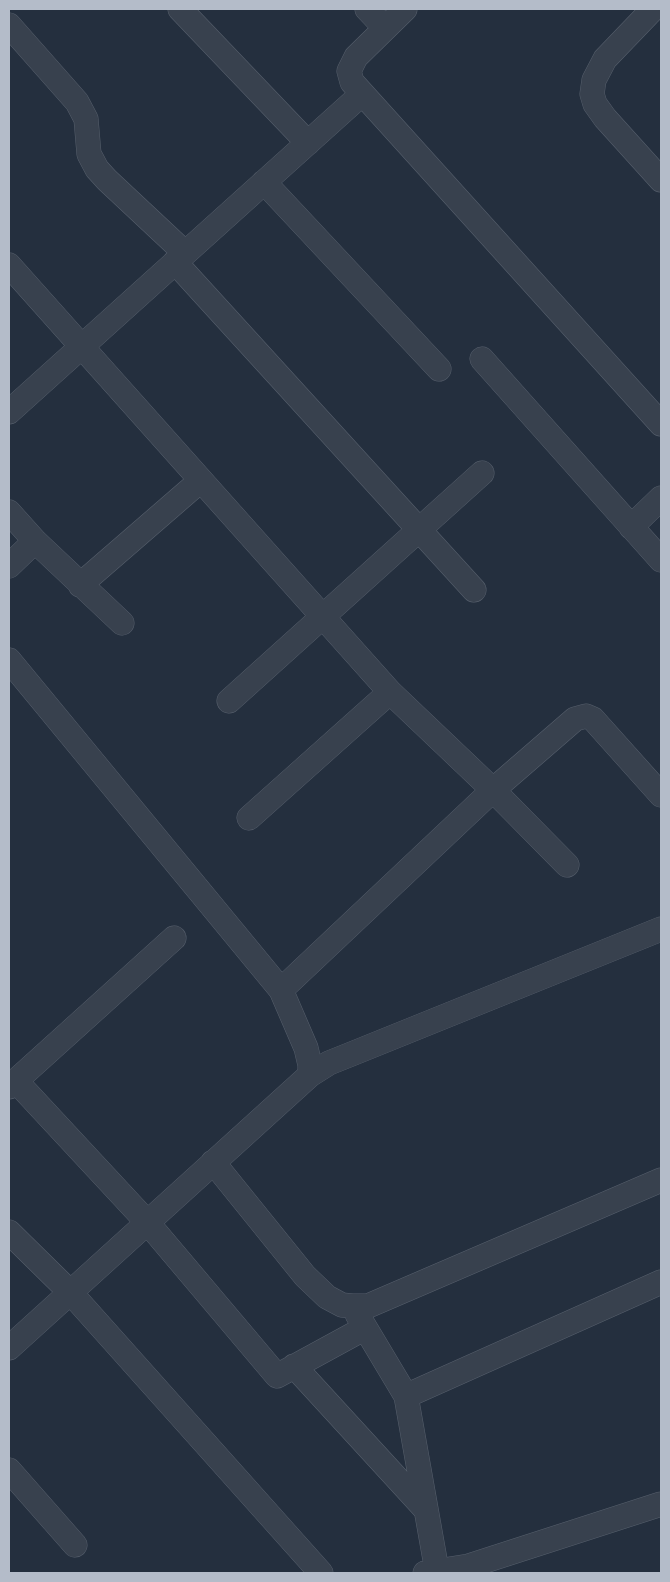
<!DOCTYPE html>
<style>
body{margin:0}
#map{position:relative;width:670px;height:1582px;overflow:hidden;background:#242f3e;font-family:"IBM Plex Sans",sans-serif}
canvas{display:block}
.frame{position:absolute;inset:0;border:10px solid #b4bcc9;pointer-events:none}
</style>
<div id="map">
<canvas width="670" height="1582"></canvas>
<div class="frame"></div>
</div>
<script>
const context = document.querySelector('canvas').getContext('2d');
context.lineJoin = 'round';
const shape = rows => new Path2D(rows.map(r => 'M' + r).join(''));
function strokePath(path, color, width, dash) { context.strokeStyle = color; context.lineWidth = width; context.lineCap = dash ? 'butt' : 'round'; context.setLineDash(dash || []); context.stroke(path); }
const street = shape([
 [180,9,308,143],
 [367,9,385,28],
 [405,9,356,57,349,71,352,82,661,424],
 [653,9,605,59,594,80,592,94,595,104,605,118,661,180],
 [9,25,77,102,86,119,89,154,97,169,107,180,185,253],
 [264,182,439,369],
 [175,262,474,590],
 [9,265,390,692,493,790,567,865],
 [482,359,661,560],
 [9,412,362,94],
 [9,512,35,541,122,623],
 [631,527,661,498],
 [9,566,35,541],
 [80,585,200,481],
 [9,660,281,990,306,1048,310,1065,310,1075],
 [229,701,482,473],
 [249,818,390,692],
 [281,990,493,790,575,719,586,716,593,719,661,795],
 [16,1081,147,1222,277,1376,365,1328],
 [9,1087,174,938],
 [213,1162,305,1276,327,1297,342,1305,352,1306,368,1306,661,1180],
 [9,1232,70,1292,321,1573],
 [357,1314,406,1396,437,1571],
 [9,1348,310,1075,329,1063,349,1055,661,929],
 [294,1366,426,1510],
 [406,1396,661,1282],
 [9,1470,75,1545],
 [425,1573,469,1566,661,1504]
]);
strokePath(street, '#565f6c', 25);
strokePath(street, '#38414e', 24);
</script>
